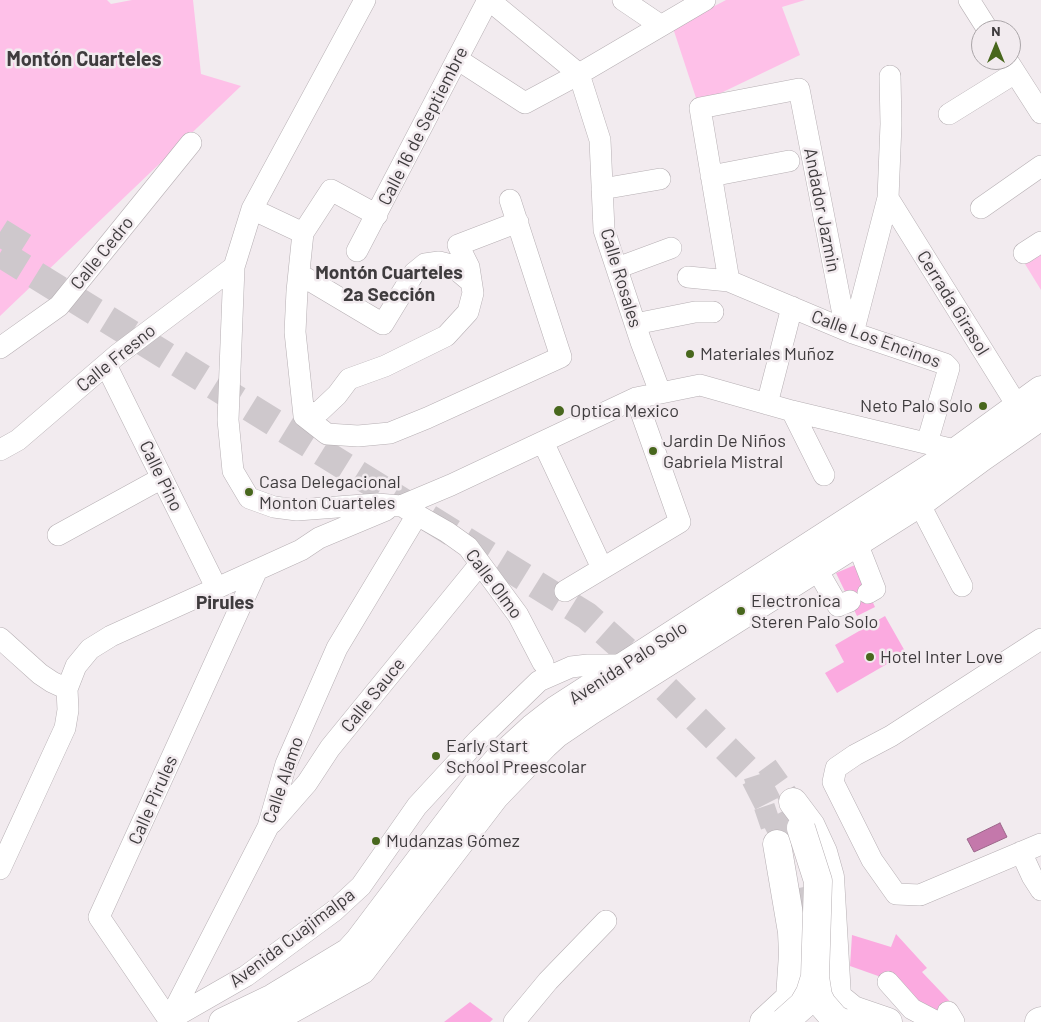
<!DOCTYPE html>
<meta charset="utf-8">
<style>
body{margin:0}
#map{position:relative;width:1041px;height:1022px;overflow:hidden;background:#f2ebef;font-family:Barlow,sans-serif}
canvas{display:block}
.north{position:absolute;left:971px;top:20px;width:50px;height:50px;box-sizing:border-box;background:#f2ebef;border:1px solid #aaa5a8;border-radius:50%;rotate:0deg;font-size:14px;font-weight:700;line-height:20px;text-align:center;color:#3f3c3e}
.north::after{content:'';display:block;margin:auto;width:18px;height:22px;background:#48671d;clip-path:polygon(50% 0,100% 100%,50% 72%,0 100%)}
</style>
<div id="map">
<canvas width="1041" height="1022"></canvas>
<div class="north">N</div>
</div>
<script>
const context = document.querySelector('canvas').getContext('2d');
context.lineJoin = 'round';
function fillPath(path, color) { context.fillStyle = color; context.fill(path, 'evenodd'); }
const shape = rows => new Path2D(rows.map(r => 'M' + r).join(''));
function strokePath(path, color, width, dash) { context.strokeStyle = color; context.lineWidth = width; context.lineCap = dash ? 'butt' : 'round'; context.setLineDash(dash || []); context.stroke(path); }
function label(font, color, halo, rows, align = 'center') {
  context.font = font + ' Barlow,sans-serif'; context.lineWidth = 5; context.setLineDash([]); context.textBaseline = 'middle'; context.strokeStyle = halo; context.fillStyle = color; for (const [text, x, y, turn = 0] of rows) {
    context.save(); context.translate(x, y); context.rotate((+turn || 0) * Math.PI / 180); context.textAlign = isNaN(turn) ? turn : align; if (halo) context.strokeText(text, 0, 0); context.fillText(text, 0, 0); context.restore();
  }
}
fillPath(shape([
 [0,0,107,0,111,4,132,0,193,0,201,74,241,86,0,316],
 [726,0,805,0,782,7,800,55,698,104,673,28],
 [1041,254,1041,290,1025,264]
]), '#fec0e8');
const water = shape([
 [1000,823,1007,837,974,852,967,839,1000,823]
]);
fillPath(water, '#c478ab');
strokePath(water, '#9c668a', 1);
fillPath(shape([
 [855,565,875,607,857,616,836,573],
 [885,616,906,653,837,693,825,673,844,662,835,645],
 [896,934,927,968,922,972,960,1012,920,1010,881,977,850,966,852,935,891,947],
 [470,1002,493,1019,490,1022,444,1022]
]), '#fbaae0');
strokePath(shape([
 [767,766,793,802],
 [754,776,777,844]
]), '#cec8cc', 21, [21, 11]);
strokePath(shape([
 [0,232,35,254],
 [0,253,587,616,641,664,754,776,785,837],
 [799,888,811,945]
]), '#cec8cc', 28, [28, 14]);
const minor = shape([
 [365,0,252,209,234,267,228,420,233,471,249,498,274,507,297,510,377,504,401,506,451,485,636,398,700,385,792,411,967,453],
 [489,0,579,74,600,140,604,230,641,342,660,392],
 [623,0,660,25],
 [969,0,988,30],
 [457,59,525,103,579,74,705,0],
 [1007,60,1041,113],
 [949,114,1015,73],
 [711,176,789,161],
 [602,189,660,179],
 [888,198,1018,407],
 [981,208,1041,166],
 [252,209,303,233],
 [357,251,488,0],
 [1024,253,1041,242],
 [617,268,671,248],
 [299,274,383,324,414,273,425,264,439,262,451,265,471,282],
 [688,277,729,281,853,333,945,364,949,368,927,443],
 [729,281,700,108,799,89,846,330],
 [635,324,695,312,713,312],
 [853,333,888,198,891,124,890,76],
 [0,348,59,306,191,143],
 [106,365,216,587],
 [767,404,792,307],
 [792,411,824,475],
 [304,416,327,434,358,436,390,433,427,418,561,357,510,200],
 [304,416,320,411,337,395,349,379,385,366,446,336,468,312,473,293,469,267,458,245,518,222],
 [304,416,295,332,297,291,303,233,331,190,377,215],
 [543,442,602,568],
 [0,450,18,440,117,355,234,267],
 [919,503,962,586],
 [405,508,447,532,468,547,518,615,543,663],
 [58,535,162,478],
 [857,543,875,589,868,593],
 [816,568,838,606,850,601],
 [257,570,99,917,169,1020,246,976,334,911,361,886,417,806,478,740,539,681,571,667,588,665,624,665],
 [565,591,680,522,636,398],
 [0,638,40,674,52,682,67,689],
 [1041,639,891,736,855,755,836,768,833,782,872,860,896,894,920,895,1041,844],
 [272,823,307,783,330,748,480,564],
 [1021,852,1032,876,1041,890],
 [0,869,65,728,68,710,67,689,76,666,90,649,111,636,301,550,319,538,386,510],
 [888,982,912,1009,937,1022],
 [948,1012,954,1022],
 [169,1020,268,827,286,764,337,648,417,515],
 [514,1022,548,981,606,921]
]);
const major = shape([
 [793,802,811,826,823,852,830,877,837,997],
 [777,844,792,932,793,954,790,998],
 [223,1022,273,998,349,952,359,941,479,782,498,760,533,728,556,710,957,451,1041,390],
 [268,1022,362,970,495,796,544,745,556,734,590,711,921,502,982,457,1041,416],
 [764,1022,790,998,814,993,837,997,853,1010,888,1022],
 [1039,1022,1041,1021]
]);
strokePath(minor, '#b6afb3', 22);
strokePath(major, '#b6afb3', 29);
strokePath(minor, '#fff', 21);
strokePath(major, '#fff', 28);
const majorBridge = shape([
 [815,977,818,996,822,1004,835,1019,841,1022],
 [784,1022,803,1005,810,993,815,977,818,881,801,828]
]);
strokePath(majorBridge, '#b6afb3', 29, []);
strokePath(majorBridge, '#fff', 28);
for (const [x, y, r, color] of [
 [690,354,5,"#48671d"],
 [983,406,5,"#48671d"],
 [559,411,6,"#48671d"],
 [653,451,5,"#48671d"],
 [249,492,5,"#48671d"],
 [741,611,5,"#48671d"],
 [870,657,5,"#48671d"],
 [436,756,5,"#48671d"],
 [376,841,5,"#48671d"]
]) { const dot = new Path2D(); dot.arc(x, y, r, 0, 2 * Math.PI); context.fillStyle = color; context.fill(dot); strokePath(dot, '#f2ebef', 2); }
label('18px', '#3f3c3e', '#f2ebef', [
 ["Calle 16 de Septiembre",423,126,-63],
 ["Andador Jazmin",822,210,79],
 ["Calle Cedro",102,253,-51],
 ["Calle Rosales",621,278,73],
 ["Cerrada Girasol",953,303,58],
 ["Calle Los Encinos",876,339,20],
 ["Calle Fresno",116,358,-39],
 ["Calle Pino",161,476,64],
 ["Calle Olmo",494,584,53],
 ["Avenida Palo Solo",628,663,-33],
 ["Calle Sauce",373,695,-51],
 ["Calle Alamo",283,780,-71],
 ["Calle Pirules",153,800,-66],
 ["Avenida Cuajimalpa",292,938,-37]
]);
label('18px', '#3f3c3e', '#f2ebef', [
 ["Materiales Muñoz",700,354],
 ["Neto Palo Solo",973,406,"right"],
 ["Optica Mexico",570,411],
 ["Jardin De Niños",663,441],
 ["Gabriela Mistral",663,462],
 ["Casa Delegacional",259,482],
 ["Monton Cuarteles",259,503],
 ["Electronica",751,601],
 ["Steren Palo Solo",751,622],
 ["Hotel Inter Love",880,657],
 ["Early Start",446,746],
 ["School Preescolar",446,767],
 ["Mudanzas Gómez",386,841]
], 'left');
label('bold 19px', '#3f3c3e', '#f2ebef', [
 ["Montón Cuarteles",389,273],
 ["2a Sección",389,295],
 ["Pirules",225,603]
]);
label('bold 20px', '#3f3c3e', '#f2ebef', [
 ["Montón Cuarteles",84,59]
]);
</script>
